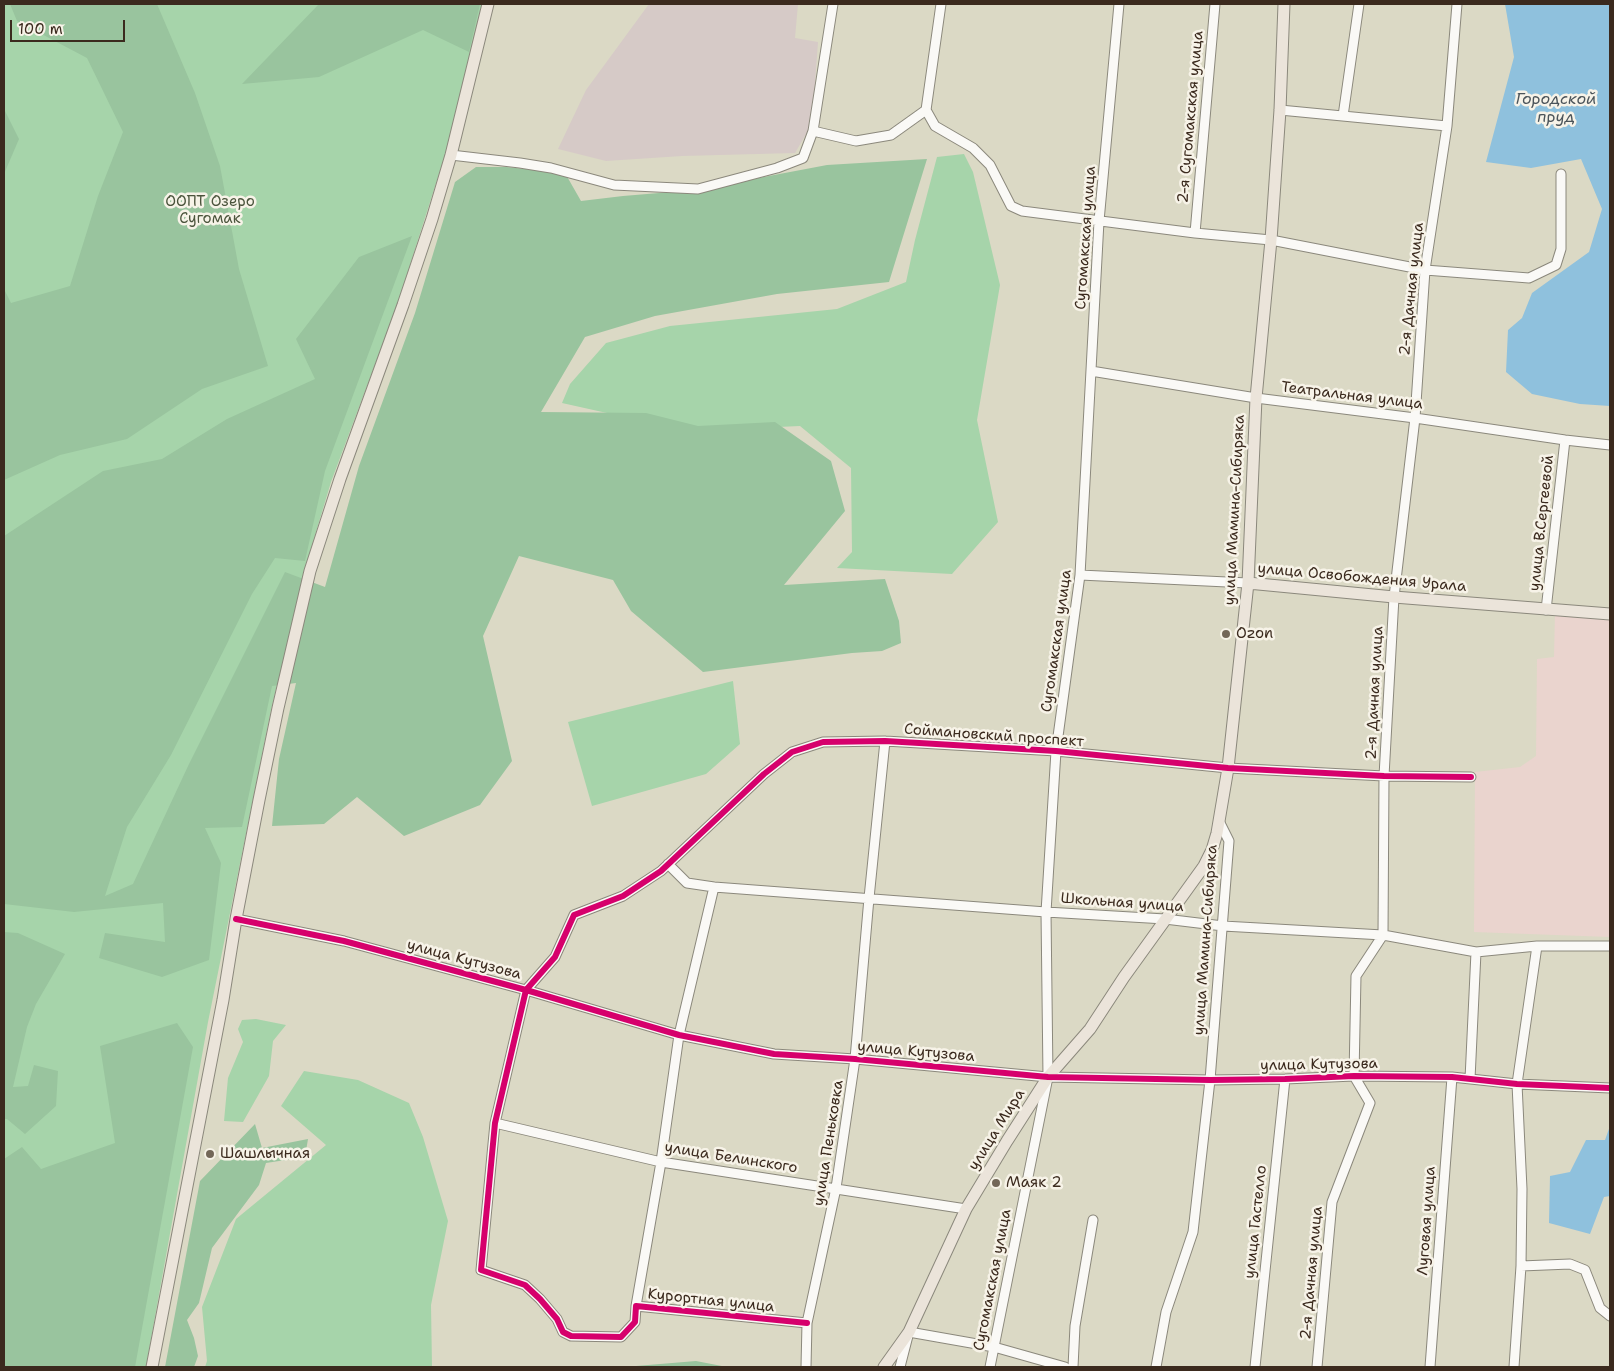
<!DOCTYPE html>
<meta charset="utf-8">
<style>
body{margin:0}
#map{position:relative;width:1614px;height:1371px;overflow:hidden;background:#dbd9c5;font-family:"Shantell Sans",sans-serif}
canvas{display:block}
.frame{position:absolute;inset:0;border:5px solid #3b2a1e;pointer-events:none}
.scale{position:absolute;left:10px;top:20px;width:115px;height:22px;box-sizing:border-box;border:2px solid #3b2a1e;border-top:0;padding-left:6px;font-size:15px;line-height:18px;white-space:nowrap;color:#3b2a1e;-webkit-text-stroke:4px #f7f3e8;paint-order:stroke}
</style>
<div id="map">
<canvas width="1614" height="1371"></canvas>
<div class="frame"></div>
<div class="scale">100 m</div>
</div>
<script>
const context = document.querySelector('canvas').getContext('2d');
context.lineJoin = 'round';
function fillPath(path, color) { context.fillStyle = color; context.fill(path, 'evenodd'); }
const shape = rows => new Path2D(rows.map(r => 'M' + r).join(''));
function strokePath(path, color, width, dash) { context.strokeStyle = color; context.lineWidth = width; context.lineCap = dash ? 'butt' : 'round'; context.setLineDash(dash || []); context.stroke(path); }
function label(font, color, halo, rows, align = 'center') {
  context.font = font + ' "Shantell Sans",sans-serif'; context.lineWidth = 5; context.setLineDash([]); context.textBaseline = 'middle'; context.strokeStyle = halo; context.fillStyle = color; for (const [text, x, y, turn = 0] of rows) {
    context.save(); context.translate(x, y); context.rotate((+turn || 0) * Math.PI / 180); context.textAlign = isNaN(turn) ? turn : align; if (halo) context.strokeText(text, 0, 0); context.fillText(text, 0, 0); context.restore();
  }
}
fillPath(shape([
 [1555,613,1610,618,1610,937,1474,932,1475,772,1520,767,1536,756,1537,659,1554,657]
]), '#ead4ce');
fillPath(shape([
 [649,4,798,4,795,38,818,42,812,124,795,153,682,156,606,161,558,149,586,90]
]), '#d6cac7');
fillPath(shape([
 [4,4,484,4,445,155,397,306,331,482,304,572,271,710,208,1022,146,1367,4,1367],
 [964,154,973,172,1000,285,977,420,998,522,952,574,837,568,852,552,851,468,800,426,688,431,562,403,570,384,606,343,670,326,837,309,906,282,915,240,937,157],
 [733,681,740,744,706,774,592,806,568,722],
 [256,1019,286,1025,273,1041,269,1076,243,1122,224,1121,228,1078,243,1042,238,1029,242,1020],
 [304,1071,358,1080,409,1103,423,1137,448,1221,431,1305,432,1367,205,1367,207,1361,202,1307,236,1219,326,1145,281,1106]
]), '#a6d4aa');
fillPath(shape([
 [10,4,157,4,195,93,220,166,239,269,268,366,202,389,127,439,60,455,4,480,4,289,11,303,70,286,98,196,123,132,87,58,17,21],
 [319,4,480,4,469,52,423,30,319,77,242,84],
 [4,109,19,139,4,174],
 [927,159,889,282,777,294,655,316,585,337,541,412,646,413,698,426,775,422,831,461,845,511,784,585,885,579,899,621,901,643,882,651,852,653,703,672,631,611,613,580,519,556,483,636,512,761,480,805,404,836,357,797,324,824,272,826,279,759,296,683,272,686,242,827,205,828,221,863,209,960,162,977,99,958,105,933,165,942,163,903,74,912,4,904,4,536,103,471,162,459,227,419,315,379,296,339,359,257,412,236,325,471,305,561,275,558,252,594,171,755,127,827,105,896,133,884,189,764,285,572,325,587,359,466,415,313,455,182,476,167,506,167,565,173,581,201,623,196,695,190,827,165],
 [4,932,18,933,65,954,36,1004,27,1027,13,1087,28,1086,34,1065,58,1071,56,1106,25,1134,7,1119,4,1119],
 [177,1023,193,1047,135,1367,4,1367,4,1159,22,1147,41,1169,115,1143,100,1046],
 [255,1124,262,1148,308,1139,305,1157,266,1163,259,1185,212,1248,199,1303,187,1320,194,1338,198,1356,194,1367,165,1367,200,1181],
 [696,1361,727,1367,624,1367]
]), '#99c49e');
fillPath(shape([
 [1505,4,1610,4,1610,406,1580,404,1532,394,1506,372,1508,330,1522,318,1532,293,1589,252,1602,209,1581,159,1531,168,1486,162,1514,57],
 [1610,1126,1610,1196,1604,1197,1590,1234,1549,1223,1550,1176,1570,1172,1586,1140,1605,1140]
]), '#8fc1dd');
const minor = shape([
 [926,110,941,4],
 [1280,110,1447,126],
 [1343,116,1359,4],
 [813,131,833,4],
 [451,155,520,163,551,168,614,185,698,189,777,168,803,158,813,131,856,141,891,135,926,110,935,126,973,148,990,165,1011,206,1022,211,1195,233,1271,240,1425,270,1529,278,1556,265,1561,249,1561,174],
 [1195,233,1215,4],
 [1091,371,1256,398,1415,418,1565,440,1610,445],
 [1080,575,1248,583],
 [1546,610,1565,440],
 [668,864,687,883,714,887,1046,912,1165,919,1223,926,1383,935,1476,952,1537,946,1610,946],
 [236,919,344,941,526,990,679,1035,774,1054,855,1059,1048,1077,1210,1080,1285,1079,1354,1076,1452,1077,1517,1084,1610,1088],
 [1470,1079,1476,952],
 [495,1123,661,1162,966,1209],
 [1521,1266,1570,1264,1585,1270,1600,1308,1610,1316],
 [636,1306,661,1162,679,1035,714,887],
 [807,1323,636,1306,635,1322,621,1337,571,1336,563,1332,557,1319,540,1299,525,1285,481,1270,495,1123,526,990,555,957,574,915,623,896,661,871,764,774,792,752,823,742,885,741,1056,751,1228,768,1384,776,1471,777],
 [806,1367,807,1323,836,1188,855,1059,869,898,885,741],
 [900,1367,909,1332,994,1347,1065,1367],
 [990,1367,1048,1077,1046,912,1056,751,1080,575,1099,221,1119,4],
 [1073,1367,1075,1326,1093,1220],
 [1156,1367,1166,1312,1193,1232,1210,1080,1229,841,1219,821],
 [1255,1367,1285,1079],
 [1317,1367,1332,1202,1370,1103,1354,1076,1356,976,1383,935,1384,776,1394,597,1415,418,1425,270,1447,126,1457,4],
 [1430,1367,1452,1077],
 [1514,1367,1521,1266,1522,1189,1517,1084,1537,946]
]);
const major = shape([
 [1248,583,1394,597,1610,614],
 [152,1367,223,1000,236,919,259,800,278,708,310,571,340,479,403,305,432,219,451,155,488,4],
 [884,1367,909,1332,966,1209,1007,1141,1048,1077,1090,1029,1124,977,1204,866,1212,850,1217,833,1228,768,1248,583,1256,398,1271,240,1280,110,1284,4]
]);
strokePath(minor, '#8b887c', 11);
strokePath(major, '#8b887c', 13);
strokePath(minor, '#faf9f6', 9);
strokePath(major, '#ebe4da', 11);
strokePath(shape([
 [236,919,344,941,526,990,679,1035,774,1054,855,1059,1048,1077,1210,1080,1285,1079,1354,1076,1452,1077,1517,1084,1610,1088],
 [807,1323,636,1306,635,1322,621,1337,571,1336,563,1332,557,1319,540,1299,525,1285,481,1270,495,1123,526,990,555,957,574,915,623,896,661,871,764,774,792,752,823,742,885,741,1056,751,1228,768,1384,776,1471,777]
]), '#d6006c', 6);
for (const [x, y, r, color] of [
 [1226,634,5,"#736758"],
 [210,1154,5,"#736758"],
 [996,1183,5,"#736758"]
]) { const dot = new Path2D(); dot.arc(x, y, r, 0, 2 * Math.PI); context.fillStyle = color; context.fill(dot); strokePath(dot, '#f7f3e8', 2); }
label('15px', '#3b2a1e', '#f7f3e8', [
 ["2-я Сугомакская улица",1191,117,-85],
 ["Сугомакская улица",1086,238,-86],
 ["2-я Дачная улица",1412,289,-84],
 ["Театральная улица",1352,396,7],
 ["улица Мамина-Сибиряка",1235,510,-87],
 ["улица В.Сергеевой",1542,523,-84],
 ["улица Освобождения Урала",1362,578,5],
 ["Сугомакская улица",1057,641,-82],
 ["2-я Дачная улица",1375,693,-87],
 ["Соймановский проспект",994,736,4],
 ["Школьная улица",1122,903,4],
 ["улица Мамина-Сибиряка",1206,940,-86],
 ["улица Кутузова",464,960,15],
 ["улица Кутузова",916,1052,5],
 ["улица Кутузова",1319,1065,-1],
 ["улица Мира",997,1130,-58],
 ["улица Пеньковка",829,1143,-81],
 ["улица Белинского",731,1158,9],
 ["Луговая улица",1427,1221,-86],
 ["улица Гастелло",1256,1222,-84],
 ["2-я Дачная улица",1312,1273,-85],
 ["Сугомакская улица",993,1280,-79],
 ["Курортная улица",711,1301,6]
]);
label('15px', '#4b543c', '#f7f3e8', [
 ["ООПТ Озеро",210,202],
 ["Сугомак",210,219]
]);
label('15px', '#3b2a1e', '#f7f3e8', [
 ["Ozon",1236,634],
 ["Шашлычная",220,1154],
 ["Маяк 2",1006,1183]
], 'left');
label('italic 16px', '#4b545a', '#f7f3e8', [
 ["Городской",1556,100],
 ["пруд",1556,118]
]);
</script>
